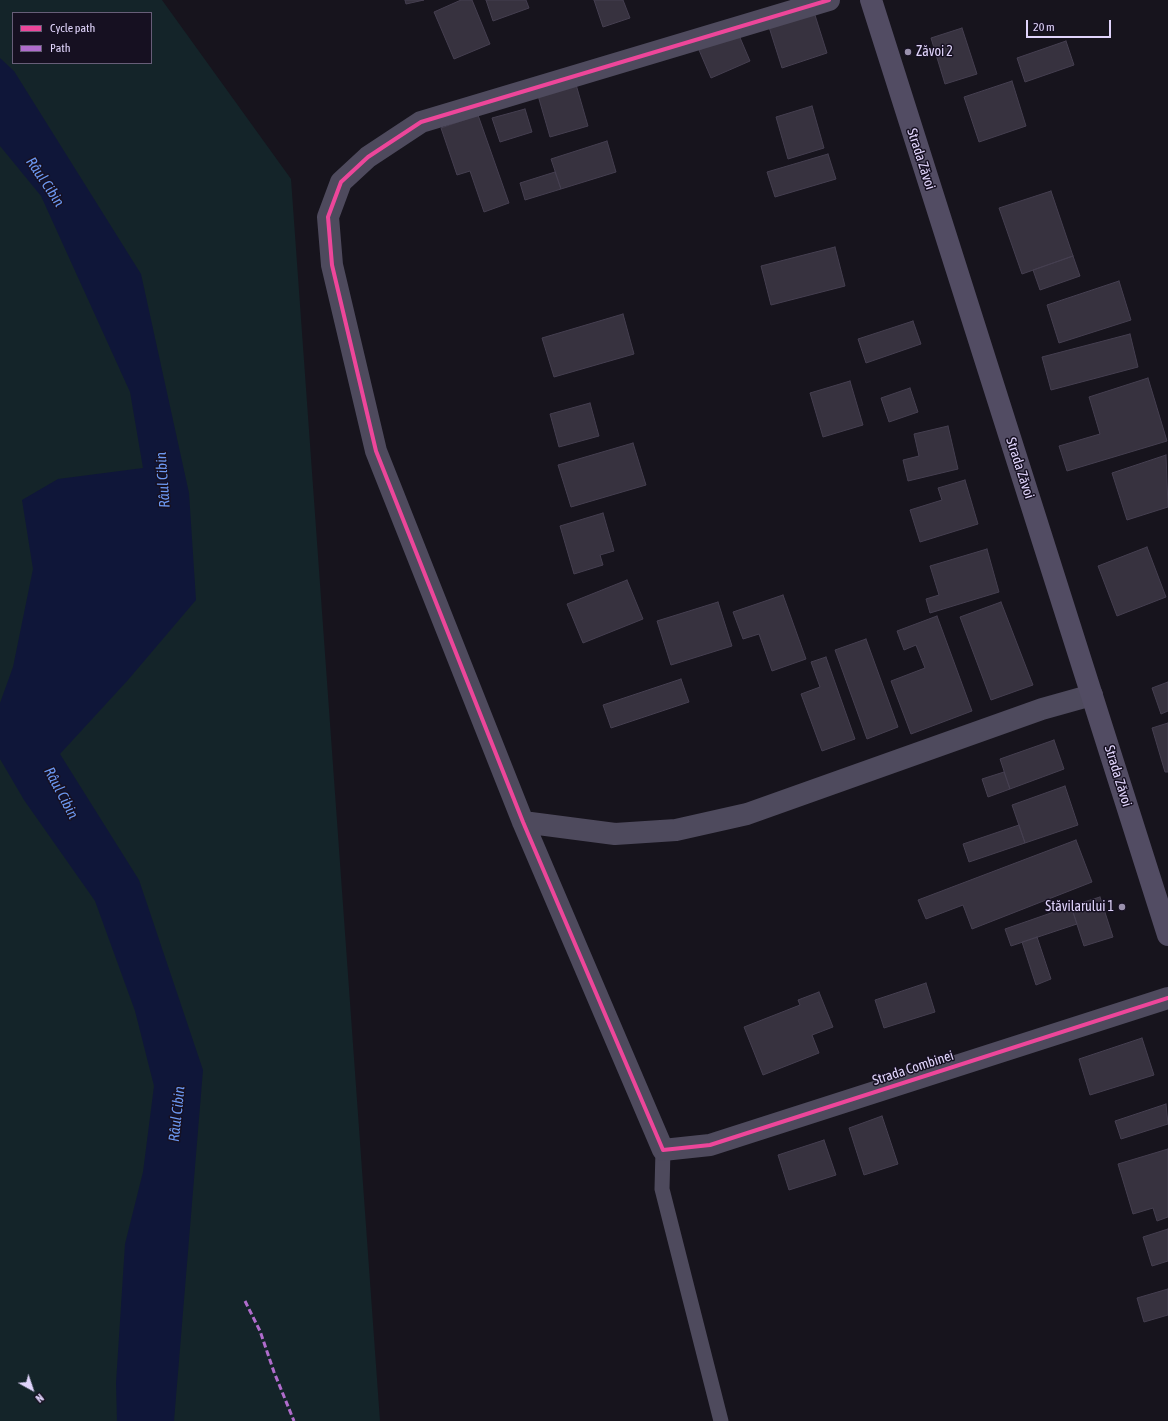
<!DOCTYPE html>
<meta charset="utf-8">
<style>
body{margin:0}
#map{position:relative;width:1168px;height:1421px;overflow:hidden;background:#17141d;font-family:"Asap Condensed",sans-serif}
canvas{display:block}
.legend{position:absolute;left:12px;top:12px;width:140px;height:52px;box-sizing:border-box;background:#161021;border:1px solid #675e78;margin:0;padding:5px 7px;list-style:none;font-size:12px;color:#e0d4fb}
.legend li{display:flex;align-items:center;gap:8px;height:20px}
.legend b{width:20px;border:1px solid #675e78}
.north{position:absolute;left:12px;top:1369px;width:40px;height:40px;-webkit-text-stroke:3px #161021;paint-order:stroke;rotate:140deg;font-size:11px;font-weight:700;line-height:16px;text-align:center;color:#e0d4fb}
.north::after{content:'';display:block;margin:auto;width:14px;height:18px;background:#e0d4fb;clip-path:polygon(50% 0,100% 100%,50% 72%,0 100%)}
.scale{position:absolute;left:1026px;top:20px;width:85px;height:18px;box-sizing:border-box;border:2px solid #e0d4fb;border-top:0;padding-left:5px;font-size:12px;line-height:14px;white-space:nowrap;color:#e0d4fb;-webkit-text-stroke:3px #161021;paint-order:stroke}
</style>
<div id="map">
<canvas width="1168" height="1421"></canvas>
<ul class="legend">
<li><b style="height:5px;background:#ed469a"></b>Cycle path</li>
<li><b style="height:5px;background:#b06ccc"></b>Path</li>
</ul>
<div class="north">N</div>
<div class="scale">20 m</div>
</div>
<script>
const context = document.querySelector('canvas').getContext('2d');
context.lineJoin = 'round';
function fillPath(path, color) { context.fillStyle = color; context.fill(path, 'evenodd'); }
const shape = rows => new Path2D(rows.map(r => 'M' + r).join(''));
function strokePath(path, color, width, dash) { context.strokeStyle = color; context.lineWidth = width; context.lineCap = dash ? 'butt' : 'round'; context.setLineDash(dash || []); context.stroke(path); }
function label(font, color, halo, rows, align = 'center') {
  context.font = font + ' "Asap Condensed",sans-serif'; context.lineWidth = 3; context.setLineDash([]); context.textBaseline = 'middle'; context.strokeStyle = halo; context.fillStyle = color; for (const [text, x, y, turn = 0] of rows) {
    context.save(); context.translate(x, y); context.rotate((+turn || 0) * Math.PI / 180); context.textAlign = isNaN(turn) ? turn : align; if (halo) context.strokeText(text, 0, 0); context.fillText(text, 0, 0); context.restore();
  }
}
fillPath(shape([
 [0,0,162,0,291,179,380,1421,0,1421],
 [13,13,151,13,151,63,13,63]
]), '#142429');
fillPath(shape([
 [0,58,14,71,141,274,189,493,196,600,128,680,60,754,139,880,203,1070,174,1421,117,1421,116,1383,125,1244,143,1172,154,1086,135,1011,95,901,24,800,0,759,0,703,13,667,33,569,22,500,58,479,143,468,130,392,41,196,0,146]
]), '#0f1639');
const building = shape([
 [405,0,424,0,406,4,405,0],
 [461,0,472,0,490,44,454,59,434,12,461,0],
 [486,0,526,0,529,8,493,21,486,0],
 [594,0,623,0,630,18,603,27,594,0],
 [814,12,827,53,782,68,769,27,814,12],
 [962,28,977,74,945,84,931,38,962,28],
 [738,33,750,61,711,78,699,50,738,33],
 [1066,41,1074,65,1025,82,1017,58,1066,41],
 [575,81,588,126,550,137,537,92,575,81],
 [1012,81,1026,126,979,142,964,97,1012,81],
 [812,106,824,148,788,159,776,117,812,106],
 [525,109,532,132,500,142,492,118,525,109],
 [478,115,509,203,484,212,470,171,457,175,441,128,478,115],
 [607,141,616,172,561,189,551,159,607,141],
 [828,154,836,179,775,197,767,172,828,154],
 [555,172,561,189,525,200,520,183,555,172],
 [1051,191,1073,256,1022,274,999,208,1051,191],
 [835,247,845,286,771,305,761,266,835,247],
 [1073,256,1080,276,1040,290,1033,270,1073,256],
 [1119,281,1131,320,1059,343,1047,305,1119,281],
 [623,314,634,354,554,377,542,338,623,314],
 [913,321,921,344,866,363,858,339,913,321],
 [1130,334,1138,367,1051,390,1042,357,1130,334],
 [1148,378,1167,441,1067,471,1059,446,1100,434,1089,397,1148,378],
 [850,381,863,425,823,437,810,393,850,381],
 [910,388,918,412,889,422,881,398,910,388],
 [590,403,599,436,559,447,550,414,590,403],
 [948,426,958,469,908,481,903,460,919,456,914,434,948,426],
 [633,443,646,485,571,507,558,465,633,443],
 [1166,455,1168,507,1127,520,1112,473,1166,455],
 [965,480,978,524,920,542,910,510,942,500,938,488,965,480],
 [603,513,614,551,600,555,603,565,574,574,560,526,603,513],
 [1147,547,1166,597,1117,616,1098,566,1147,547],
 [987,549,999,592,930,613,926,599,939,595,930,566,987,549],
 [627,580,643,619,583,643,567,604,627,580],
 [783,595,806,659,772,671,759,634,743,639,733,612,783,595],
 [718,602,732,646,671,665,657,621,718,602],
 [1001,602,1033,685,991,700,960,617,1001,602],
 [937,616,972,711,911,734,891,681,925,668,916,645,904,650,897,631,937,616],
 [866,639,898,727,867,739,835,650,866,639],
 [826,657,855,739,822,751,801,694,820,687,811,662,826,657],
 [681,679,689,702,611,728,603,705,681,679],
 [1168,682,1168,711,1161,714,1152,688,1168,682],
 [1168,723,1168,772,1165,772,1152,728,1168,723],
 [1054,740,1064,769,1010,789,1000,759,1054,740],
 [1004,772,1010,789,988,797,982,779,1004,772],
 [1065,786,1078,825,1025,843,1012,805,1065,786],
 [1019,825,1025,843,969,862,963,844,1019,825],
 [1076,840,1092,882,972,929,963,905,926,919,918,900,1076,840],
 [1100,897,1113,937,1084,946,1071,906,1100,897],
 [1071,906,1077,924,1011,946,1005,929,1071,906],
 [1037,937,1051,979,1036,985,1022,942,1037,937],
 [926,983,935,1012,884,1028,875,1000,926,983],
 [819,992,833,1027,812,1035,819,1053,763,1075,744,1027,800,1005,798,1000,819,992],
 [1142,1038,1154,1075,1090,1095,1079,1059,1142,1038],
 [1166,1104,1168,1124,1121,1139,1115,1121,1166,1104],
 [882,1116,898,1164,864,1175,849,1128,882,1116],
 [824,1140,836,1175,789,1190,778,1155,824,1140],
 [1168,1149,1168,1217,1157,1221,1153,1208,1133,1214,1118,1164,1168,1149],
 [1168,1229,1168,1261,1152,1266,1143,1237,1168,1229],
 [1168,1289,1168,1315,1144,1322,1137,1298,1168,1289]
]);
fillPath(building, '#37323f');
strokePath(building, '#453f50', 1);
strokePath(shape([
 [663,1150,662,1189,721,1421]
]), '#4e4a5d', 15);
strokePath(shape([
 [829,0,421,122,368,157,341,182,328,217,332,265,376,451,523,822,663,1150,710,1145,1168,998],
 [523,822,615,834,676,830,747,814,1042,709,1092,695]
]), '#4e4a5d', 22);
strokePath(shape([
 [871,0,1168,935]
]), '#524c63', 22);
strokePath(shape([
 [245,1301,260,1331,274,1372,294,1421]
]), '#b06ccc', 3, [6, 3]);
strokePath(shape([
 [829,0,421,122,368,157,341,182,328,217,332,265,376,451,523,822,663,1150,710,1145,1168,998]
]), '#ed469a', 4);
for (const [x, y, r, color] of [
 [908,52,4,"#9a91ad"],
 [1122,907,4,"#9a91ad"]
]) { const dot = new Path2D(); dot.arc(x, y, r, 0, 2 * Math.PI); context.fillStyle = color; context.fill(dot); strokePath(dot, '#161021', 1.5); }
label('14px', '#e0d4fb', '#161021', [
 ["Zăvoi 2",916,52],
 ["Stăvilarului 1",1114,907,"right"]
], 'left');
label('14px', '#e0d4fb', '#161021', [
 ["Strada Zăvoi",921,159,72],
 ["Strada Zăvoi",1020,468,72],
 ["Strada Zăvoi",1118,776,73],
 ["Strada Combinei",913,1068,-18]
]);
label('italic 15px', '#6c98f1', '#161021', [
 ["Râul Cibin",45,182,56],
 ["Râul Cibin",163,480,-94],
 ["Râul Cibin",61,793,62],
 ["Râul Cibin",177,1114,-84]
]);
</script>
